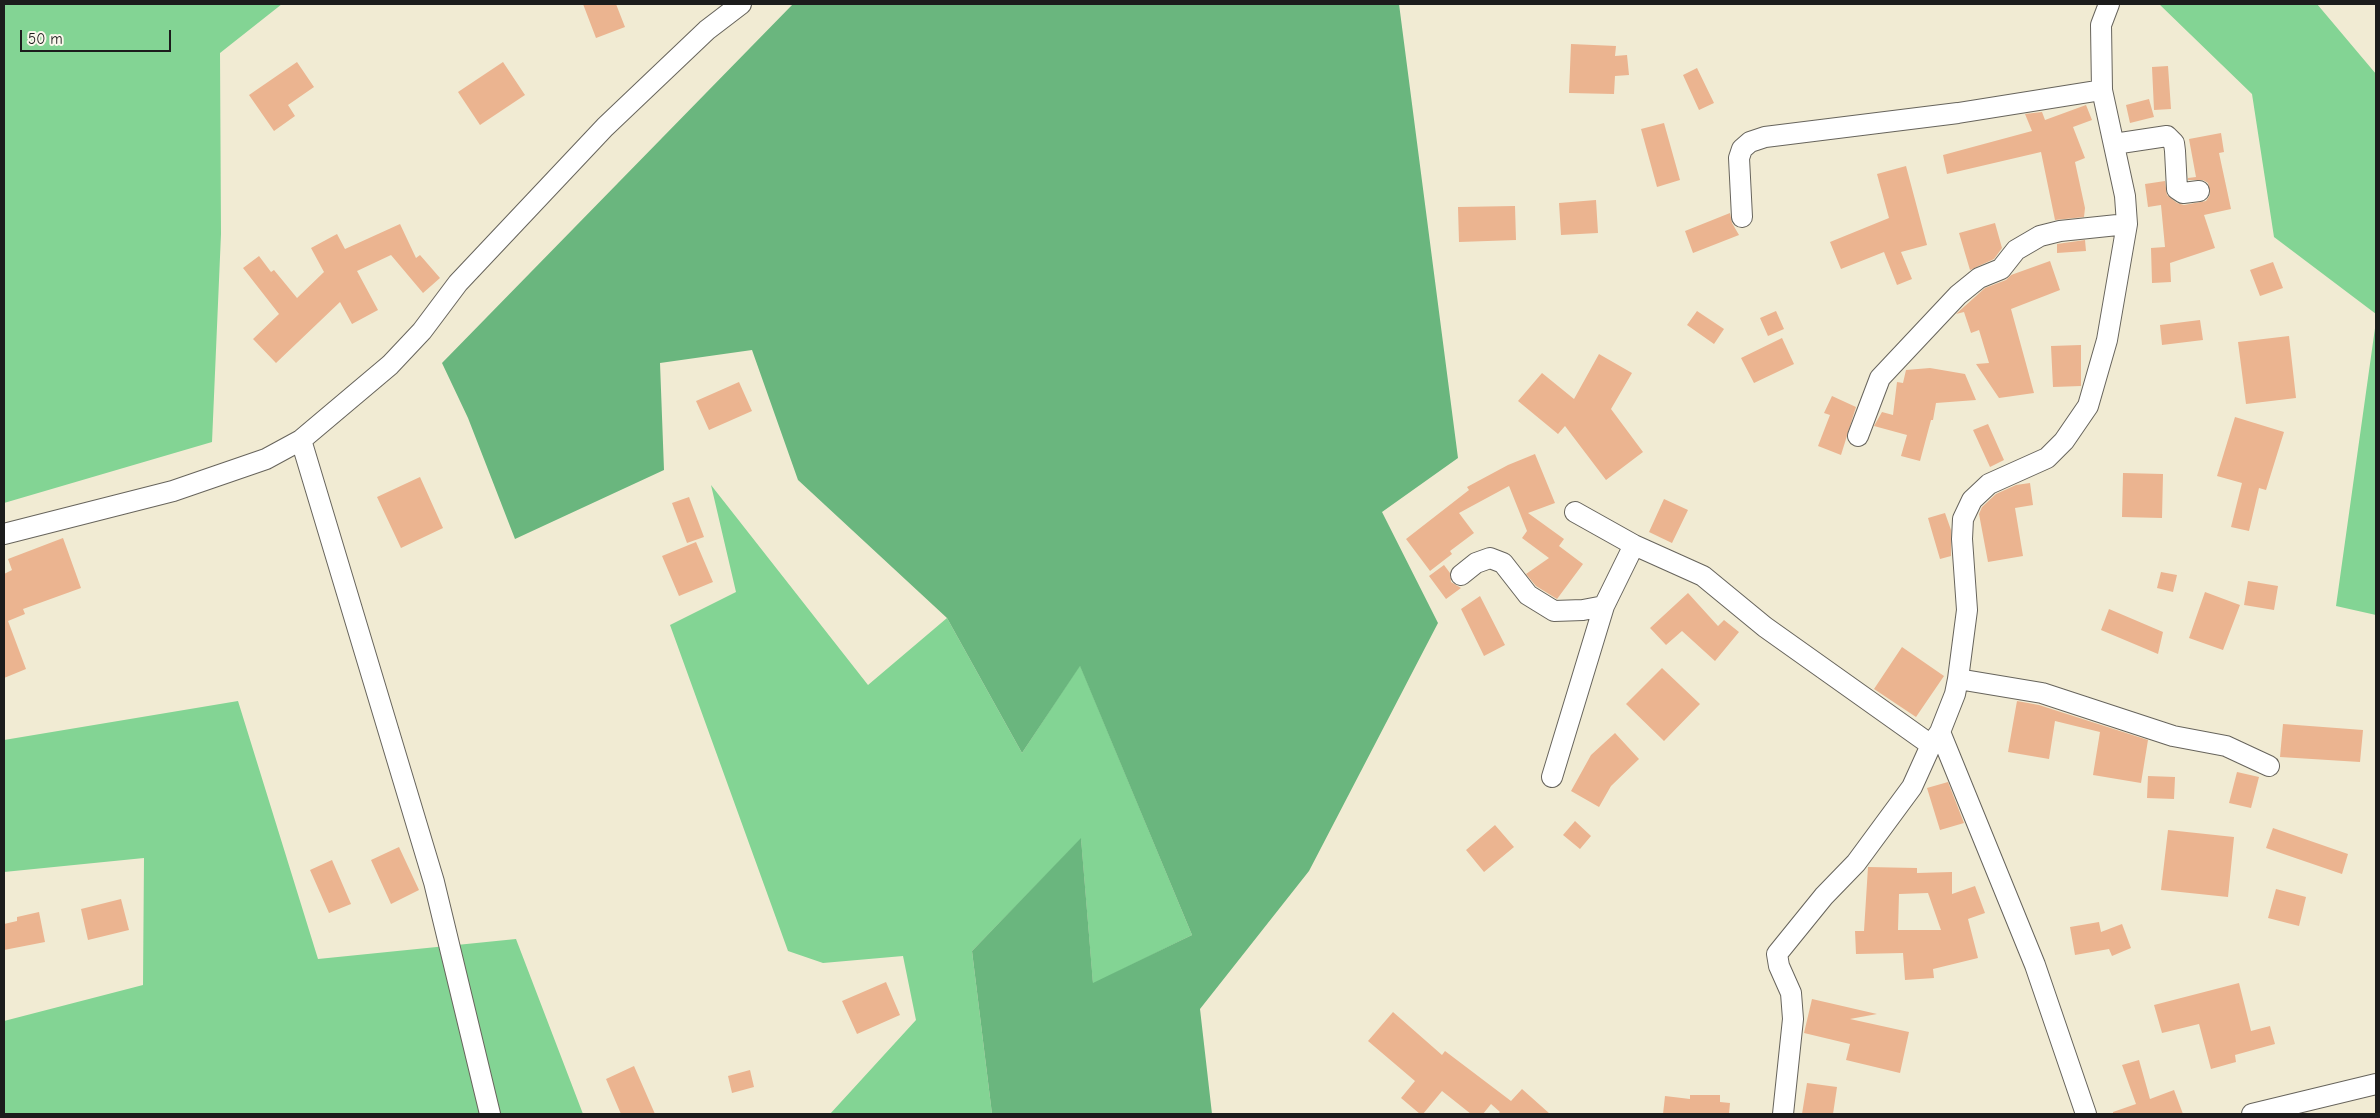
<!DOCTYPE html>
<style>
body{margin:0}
#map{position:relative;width:2380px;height:1118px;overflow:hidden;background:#f1ebd3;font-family:"Comic Neue",sans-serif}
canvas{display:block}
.frame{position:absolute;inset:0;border:5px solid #1c1c1c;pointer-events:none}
.scale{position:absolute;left:20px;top:30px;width:151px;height:22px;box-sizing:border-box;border:2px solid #1c1c1c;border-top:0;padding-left:6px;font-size:15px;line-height:18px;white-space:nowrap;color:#1c1c1c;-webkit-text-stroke:4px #fbf7ec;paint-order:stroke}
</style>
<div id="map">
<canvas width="2380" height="1118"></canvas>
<div class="frame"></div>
<div class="scale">50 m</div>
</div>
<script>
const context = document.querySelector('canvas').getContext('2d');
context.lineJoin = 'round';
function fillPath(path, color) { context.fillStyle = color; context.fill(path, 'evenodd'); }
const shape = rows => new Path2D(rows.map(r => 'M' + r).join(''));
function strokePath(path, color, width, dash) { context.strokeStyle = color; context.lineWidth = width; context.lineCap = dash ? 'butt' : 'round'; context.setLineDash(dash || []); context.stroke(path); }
fillPath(shape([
 [4,4,282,4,220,53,221,234,212,442,4,503],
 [2159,4,2317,4,2376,74,2376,314,2274,237,2252,94],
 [2376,321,2376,615,2336,606],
 [711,485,868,685,947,618,1022,753,1080,665,1192,935,1093,984,1081,839,972,951,992,1114,830,1114,916,1020,903,956,823,963,788,951,670,625,736,592],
 [238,701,318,959,516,939,583,1114,4,1114,4,1021,143,985,144,858,4,872,4,740]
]), '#83d494');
fillPath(shape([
 [793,4,1399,4,1458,458,1382,512,1438,623,1309,871,1200,1009,1212,1114,992,1114,972,951,1081,838,1093,983,1192,935,1080,666,1022,753,947,618,798,480,752,350,660,363,664,470,515,539,468,418,442,363]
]), '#6ab67e');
fillPath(shape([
 [583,4,616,4,625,27,596,38],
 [1571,44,1616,46,1615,56,1627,55,1629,75,1615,76,1614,94,1569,93],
 [297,62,314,87,288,105,295,116,274,131,249,95],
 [503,62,525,95,480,125,458,92],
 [2168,66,2171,109,2154,110,2152,67],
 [1697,68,1714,103,1699,110,1683,75],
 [2149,99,2154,117,2130,123,2126,105],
 [2086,105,2092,120,2073,127,2085,158,2075,162,2085,208,2084,217,2055,220,2041,152,1947,174,1943,155,2032,131,2025,114,2042,112,2045,120],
 [1664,123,1680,180,1657,187,1641,129],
 [2221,133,2224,152,2219,153,2231,209,2204,215,2215,248,2170,263,2171,282,2152,283,2151,248,2165,247,2161,205,2148,207,2145,184,2165,181,2167,195,2177,203,2184,205,2206,201,2210,195,2208,183,2203,180,2188,180,2188,178,2196,177,2189,139],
 [1906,166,1927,245,1901,252,1912,279,1897,285,1884,252,1841,269,1830,242,1889,218,1877,174],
 [1596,200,1598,233,1561,235,1559,203],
 [1515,206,1516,240,1459,242,1458,207],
 [1730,213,1732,223,1739,235,1693,253,1685,231],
 [1995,223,2002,248,1994,259,1970,270,1959,233],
 [400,224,416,258,420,255,440,278,423,293,391,255,357,271,378,310,352,324,340,302,276,363,253,339,279,314,243,268,259,256,271,272,274,270,297,298,324,272,311,248,337,234,345,249],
 [2085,240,2086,251,2057,253,2057,244],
 [2050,261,2060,290,2011,309,2034,393,1999,398,1976,364,1989,363,1979,330,1971,333,1964,312,1956,314,1985,288,2006,280,2011,275],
 [2273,262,2283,288,2260,296,2250,270],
 [1697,311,1724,329,1714,344,1687,325],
 [1776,311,1784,329,1768,336,1760,318],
 [2200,320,2203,340,2162,345,2160,325],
 [2289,336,2296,398,2246,404,2238,342],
 [1782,338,1794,364,1754,383,1741,358],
 [2081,345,2081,386,2053,387,2051,346],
 [1599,354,1632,373,1611,409,1643,452,1606,480,1565,426,1558,434,1518,401,1542,373,1574,399],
 [1930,368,1965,374,1976,400,1936,403,1933,420,1931,420,1920,461,1901,456,1907,435,1874,426,1882,412,1893,415,1897,382,1903,383,1906,370],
 [739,382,752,411,709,430,696,401],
 [1832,396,1856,407,1841,455,1818,446,1830,415,1824,413],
 [2235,417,2284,432,2266,490,2259,488,2249,531,2231,527,2242,483,2217,476],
 [1988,424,2004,460,1990,467,1973,430],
 [1535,454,1555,503,1528,513,1564,539,1559,546,1583,564,1557,599,1536,586,1526,574,1549,558,1522,538,1527,531,1509,486,1459,513,1474,533,1450,551,1452,554,1430,571,1406,539,1469,490,1467,487,1508,465],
 [2123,473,2163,474,2162,518,2122,517],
 [420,477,443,528,401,548,377,497],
 [2030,483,2033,505,2015,508,2023,556,1988,562,1979,514,1982,507,1996,494,2016,485],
 [689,497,704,537,687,543,672,503],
 [1664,499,1688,510,1672,543,1649,532],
 [1945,513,1951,530,1951,556,1940,559,1928,518],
 [63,538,81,588,23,609,25,614,8,621,26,669,4,678,4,574,12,570,8,559],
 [696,542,713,582,679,596,662,556],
 [1444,565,1450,573,1451,582,1461,588,1446,599,1429,576],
 [2161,572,2177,575,2173,592,2157,588],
 [2248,581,2278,586,2274,610,2244,605],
 [2205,592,2240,605,2223,650,2189,638],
 [1688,593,1718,626,1724,620,1739,632,1715,661,1682,631,1666,645,1650,628],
 [1480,596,1505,645,1484,656,1461,609],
 [2109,609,2163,632,2158,654,2101,630],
 [1902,647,1944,676,1916,717,1874,689],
 [1662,668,1700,704,1664,741,1626,704],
 [2017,701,2039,705,2148,740,2141,783,2093,775,2100,732,2055,721,2049,759,2008,752],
 [2283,724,2363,730,2360,762,2280,757],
 [1615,733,1639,759,1611,786,1599,807,1571,791,1591,755],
 [2237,772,2259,777,2251,808,2229,803],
 [2148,776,2175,777,2174,799,2147,798],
 [1948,782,1964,823,1940,830,1927,788],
 [1575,821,1591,836,1580,849,1563,835],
 [1495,825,1514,847,1484,872,1466,850],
 [2273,828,2348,854,2342,874,2266,848],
 [2168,830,2234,837,2228,897,2161,890],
 [399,847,419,890,391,904,371,860],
 [332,860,351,904,329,913,310,870],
 [1868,867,1917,868,1917,873,1952,872,1952,894,1975,886,1985,913,1968,919,1978,958,1933,969,1934,978,1905,980,1903,953,1856,954,1855,931,1864,931],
 [1928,893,1941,930,1898,930,1899,894],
 [2276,889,2306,897,2299,926,2268,918],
 [121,899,129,930,88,940,81,909],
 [39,912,45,942,4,950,4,924,17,921,17,917],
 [2099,922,2101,932,2122,924,2131,948,2112,956,2109,949,2075,955,2070,927],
 [886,982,900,1015,857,1034,842,1001],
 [2239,983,2251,1031,2270,1026,2275,1044,2235,1055,2236,1062,2211,1069,2199,1024,2162,1033,2154,1005],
 [1812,999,1877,1014,1850,1019,1909,1032,1900,1073,1846,1060,1850,1044,1804,1033],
 [1393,1012,1442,1055,1445,1051,1511,1101,1522,1089,1550,1114,1498,1114,1500,1112,1491,1104,1483,1114,1471,1114,1442,1091,1423,1114,1420,1114,1401,1098,1415,1081,1368,1041],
 [2139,1060,2150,1099,2174,1090,2183,1114,2113,1114,2113,1112,2136,1104,2122,1065],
 [634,1066,655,1114,621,1114,606,1079],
 [750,1070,754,1087,732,1093,728,1076],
 [1807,1083,1837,1087,1833,1114,1802,1114],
 [1690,1095,1720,1095,1720,1102,1730,1103,1729,1114,1663,1114,1665,1096,1690,1099]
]), '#ebb490');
const minor = shape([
 [2114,144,2167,136,2174,143,2175,151,2177,189,2183,193,2199,191],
 [1742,217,1739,158,1742,149,1750,142,1765,137,1958,113,2102,90],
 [1858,436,1880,378,1958,295,1979,278,2001,269,2016,250,2040,236,2060,231,2127,224],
 [301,440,434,882,490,1114],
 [1575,512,1634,545,1703,576,1765,627,1931,745],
 [4,534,173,491,266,459,301,440,390,365,422,331,458,283,605,127,707,30,741,4],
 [1461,575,1476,563,1490,558,1503,563,1528,595,1554,611,1583,610,1604,606],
 [1958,679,2042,693,2173,736,2226,746,2269,766],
 [1940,732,2035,965,2086,1114],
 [1552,777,1604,606,1634,545],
 [1783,1114,1793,1019,1791,993,1779,966,1777,954,1824,896,1856,863,1912,787,1931,745,1940,732,1955,694,1958,679,1967,610,1962,539,1963,519,1972,500,1989,484,2047,458,2064,441,2088,406,2107,340,2127,224,2125,196,2102,90,2101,25,2109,4],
 [2252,1114,2376,1084]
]);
strokePath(minor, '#67645c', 22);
strokePath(minor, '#fff', 20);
</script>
